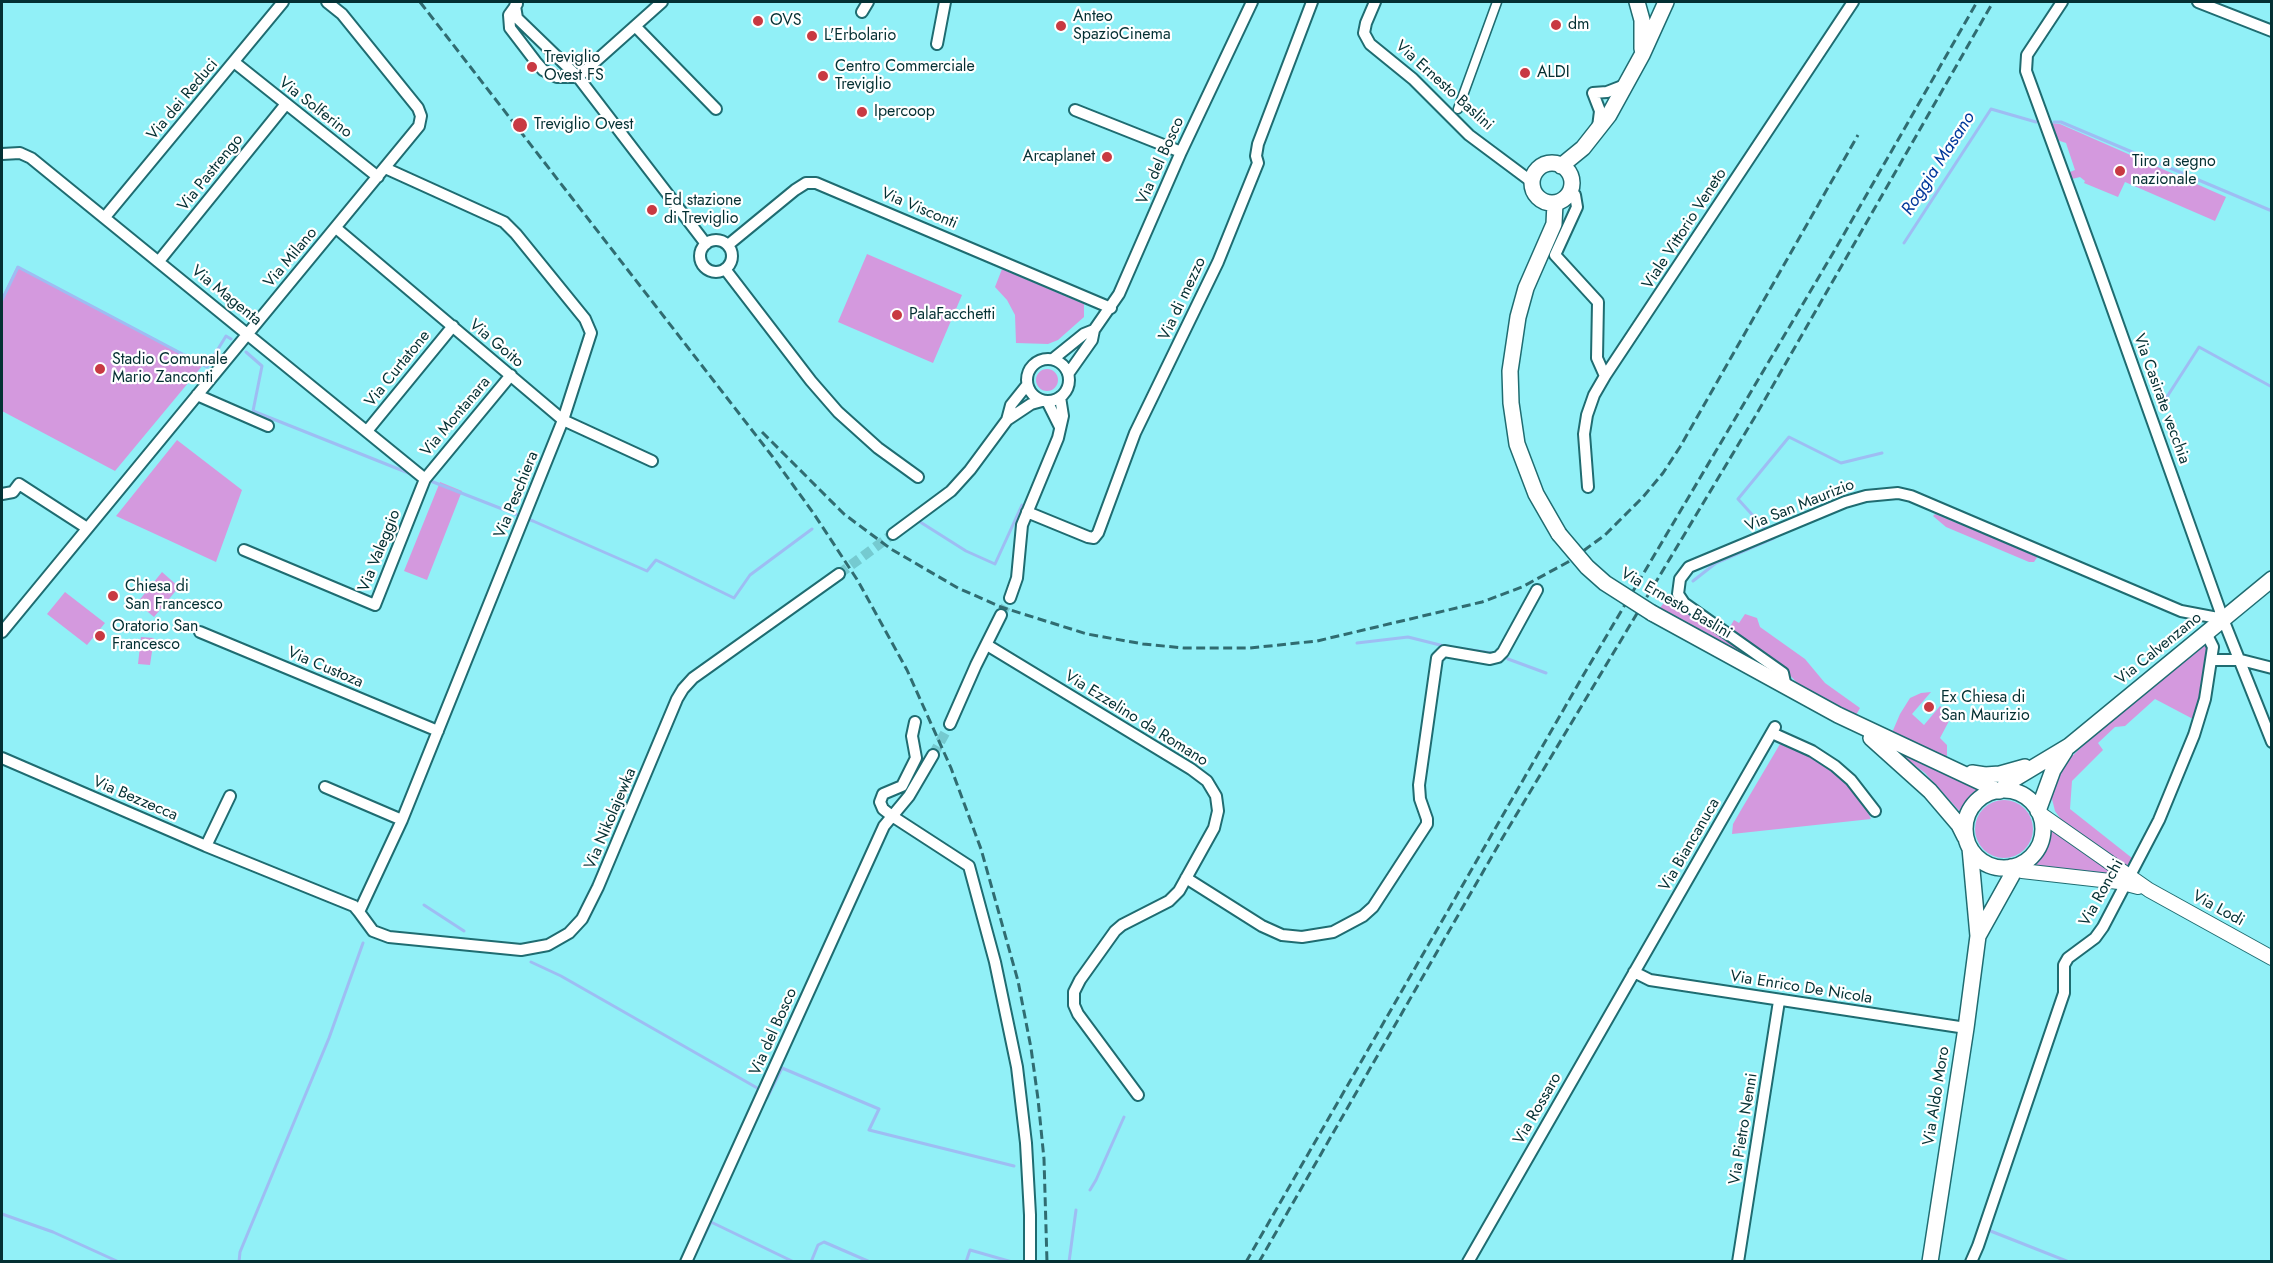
<!DOCTYPE html>
<style>
body{margin:0}
#map{position:relative;width:2273px;height:1263px;overflow:hidden;background:#91f0f7;font-family:Jost,sans-serif}
canvas{display:block}
.frame{position:absolute;inset:0;border:3px solid #043033;pointer-events:none}
</style>
<div id="map">
<canvas width="2273" height="1263"></canvas>
<div class="frame"></div>
</div>
<script>
const context = document.querySelector('canvas').getContext('2d');
context.lineJoin = 'round';
function fillPath(path, color) { context.fillStyle = color; context.fill(path, 'evenodd'); }
const shape = rows => new Path2D(rows.map(r => 'M' + r).join(''));
function strokePath(path, color, width, dash) { context.strokeStyle = color; context.lineWidth = width; context.lineCap = dash ? 'butt' : 'round'; context.setLineDash(dash || []); context.stroke(path); }
function label(font, color, halo, rows, align = 'center') {
  context.font = font + ' Jost,sans-serif'; context.lineWidth = 4.5; context.setLineDash([]); context.textBaseline = 'middle'; context.strokeStyle = halo; context.fillStyle = color; for (const [text, x, y, turn = 0] of rows) {
    context.save(); context.translate(x, y); context.rotate((+turn || 0) * Math.PI / 180); context.textAlign = isNaN(turn) ? turn : align; if (halo) context.strokeText(text, 0, 0); context.fillText(text, 0, 0); context.restore();
  }
}
fillPath(shape([
 [2051,123,2060,124,2226,197,2215,221,2125,182,2118,197,2084,183,2085,181,2080,177,2072,179,2070,172,2075,170,2066,143,2057,140],
 [867,254,962,295,933,363,838,322],
 [17,266,203,365,115,471,2,411,2,297],
 [1002,269,1084,304,1084,317,1058,340,1048,344,1016,343,1015,315,1007,300,995,287],
 '1036 380a11 11 0 1 1 22 0a11 11 0 1 1-22 0Z',
 [177,440,242,490,216,562,116,516],
 [440,482,462,491,427,580,404,571],
 [1935,514,2038,556,2034,562,2029,562,1946,527,1933,516],
 [162,572,179,587,154,617,137,603],
 [65,592,105,623,87,645,47,614],
 [1665,601,1728,630,1734,620,1739,623,1745,614,1757,618,1760,627,1805,659,1825,683,1860,708,1855,717,1799,685,1785,670,1776,675,1660,608],
 [141,637,154,638,150,665,138,664],
 [2203,642,2209,645,2201,697,2193,719,2155,699,2125,726,2115,727,2098,743,2103,750,2072,781,2070,809,2132,858,2127,867,2062,821,2055,811,2051,795,2056,779,2067,761,2088,741],
 [1931,692,1912,714,1924,725,1940,706,1948,713,1949,721,1940,738,1947,745,1947,757,1891,735,1900,714,1910,698,1921,693],
 [1780,744,1811,757,1839,775,1863,801,1871,819,1732,834,1733,824,1741,810],
 [1890,747,1983,791,1972,798,1962,814,1925,773],
 '1975 829a29 29 0 1 1 58 0a29 29 0 1 1-58 0Z',
 [2048,826,2080,850,2121,876,2031,866,2043,848]
]), '#d499de');
strokePath(shape([
 [2054,122,2061,122,2272,211],
 [1904,243,1991,109,2036,122],
 [2,300,18,267,207,367,226,336,231,339],
 [246,352,262,366,253,411,411,474],
 [2163,403,2199,347,2272,387],
 [428,480,533,521,647,571,656,560,734,598,750,575,812,529],
 [917,520,966,551,995,564,1022,505],
 [1766,530,1738,499,1789,437,1841,463,1882,453],
 [1693,581,1716,563,1774,538],
 [1357,643,1408,637,1444,646,1492,653],
 [1508,659,1546,673],
 [424,905,464,931],
 [531,962,561,976,759,1089],
 [767,1098,782,1068,879,1109,869,1130,1014,1166],
 [1090,1190,1096,1180,1124,1117],
 [2,1214,53,1232,119,1262],
 [1987,1232,1988,1230,2069,1262],
 [700,1244,711,1222,794,1262],
 [239,1262,240,1252,329,1038,363,943],
 [811,1262,818,1245,824,1242,870,1262],
 [966,1262,970,1250,1012,1262],
 [1069,1262,1076,1210]
]), '#9ebdf3', 3);
strokePath(shape([
 [839,574,893,534],
 [1001,615,1010,598],
 [933,755,950,724]
]), '#75cad0', 10, [10, 5]);
const pedestrian = shape([
 [1458,109,1497,2]
]);
const minor = shape([
 [1375,2,1366,23,1364,33,1370,44,1413,79,1469,135,1532,182],
 [2062,2,2027,55,2026,71,2098,268,2223,619,2272,742],
 [2198,2,2272,31],
 [517,4,509,15,510,28,536,62,543,70,557,77,578,77],
 [515,6,517,18,578,77,706,244],
 [862,12,868,2],
 [635,26,716,109],
 [937,44,945,2],
 [234,62,378,177],
 [578,77,662,2],
 [1075,110,1181,152],
 [1598,127,1600,111,1593,93,1607,92,1625,85],
 [2,154,20,153,31,158,425,479],
 [385,168,504,222,516,234,585,319,591,333,563,420,402,820,359,912,373,931,389,937,521,950,548,945,569,933,582,919,598,887,677,699,683,689,693,678,839,574],
 [1569,192,1575,195,1577,207,1555,255,1598,302,1597,358,1605,376],
 [105,217,283,2],
 [336,228,563,420,652,461],
 '700 256a16 16 0 1 1 32 0a16 16 0 1 1-32 0Z',
 [728,245,795,190,806,183,816,183,1111,308],
 [159,261,286,104],
 [725,269,811,381,838,412,878,448,918,477],
 '1027 380a21 21 0 1 1 42 0a21 21 0 1 1-42 0Z',
 [1053,359,1084,334,1094,330],
 [1068,374,1092,340,1094,330,1119,294,1181,152,1252,2],
 [197,395,268,426],
 [1047,401,1060,427],
 [1007,420,1031,404,1042,401],
 [367,431,453,326],
 [1588,487,1584,434,1587,415,1594,395,1605,376,1853,2],
 [2,494,13,492,19,484,87,528],
 [1027,512,1088,537,1094,538,1098,533,1135,433,1218,262,1258,163,1256,156,1258,144,1312,2],
 [893,534,951,491,970,470,1007,420,1011,405,1027,385],
 [244,550,375,605,425,479,511,375],
 [1010,598,1017,578,1022,525,1058,438,1063,416,1060,397],
 [2,632,419,126,421,116,418,108,342,14,327,2],
 [200,632,438,731],
 [987,645,1191,769,1207,781,1216,796,1218,811,1214,828,1179,891,1169,901,1122,925,1115,931,1080,980,1074,992,1074,1005,1078,1014,1138,1095],
 [2211,660,2241,660,2272,668],
 [1786,687,1783,673,1684,603,1678,594,1680,579,1689,567,1845,502,1866,496,1898,493,1911,496,2181,611,2223,619],
 [915,722,912,736,916,758,902,786,883,794,880,802,883,809,892,816,969,866,995,962,1017,1067,1026,1143,1030,1215,1030,1262],
 [950,724,976,665,1001,615],
 [1772,733,1812,751,1835,766,1851,780,1875,811],
 [2,758,206,846,230,796],
 [325,787,402,820],
 [206,846,354,906,359,912],
 [1186,878,1262,926,1282,935,1302,937,1333,932,1363,916,1373,907,1427,824,1427,819,1420,799,1419,785,1437,658,1444,651,1490,659,1498,657,1503,652,1537,590],
 [1634,972,1650,980,1966,1028],
 [686,1262,884,826,909,796,933,755],
 [1468,1262,1775,727],
 [1738,1262,1779,1001],
 [1971,1262,1978,1246,2064,993,2064,965,2068,958,2095,938,2103,927,2159,820,2194,735,2205,699,2213,647,2206,633]
]);
const tertiary = shape([
 [2039,813,2149,890,2272,958],
 [2016,866,2022,871,2119,882,2138,887]
]);
const secondary = shape([
 [1637,2,1642,20,1642,49],
 '1532 183a20 20 0 1 1 40 0a20 20 0 1 1-40 0Z',
 [1561,166,1583,148,1609,115,1642,55,1666,2],
 [1555,203,1554,224,1526,288,1518,317,1510,371,1511,403,1517,444,1536,494,1559,534],
 [1652,613,1838,715,1989,786,1997,791],
 [1871,738,1930,791,1959,825,1965,837],
 [1972,773,1985,775,2000,774,2025,767],
 '1965 829a39 39 0 1 1 78 0a39 39 0 1 1-78 0Z',
 [2000,791,2009,782,2069,746,2272,579],
 [2038,811,2053,770,2065,751],
 [1978,936,2012,875,2011,867],
 [1930,1262,1966,1028,1978,936,1970,848]
]);
strokePath(pedestrian, '#1f6c71', 11);
strokePath(minor, '#1f6c71', 14);
strokePath(tertiary, '#1f6c71', 16);
strokePath(secondary, '#1f6c71', 18);
strokePath(pedestrian, '#fff', 8);
strokePath(minor, '#fff', 10);
strokePath(tertiary, '#fff', 14);
strokePath(secondary, '#fff', 15);
strokePath(shape([
 [420,2,772,456,814,514,858,581,907,670,951,768,981,849,1018,981,1031,1048,1038,1099,1044,1159,1047,1262],
 [762,432,844,514,891,549,958,588,1001,607,1087,634,1143,644,1184,648,1250,648,1317,641,1482,602,1522,587,1568,562,1605,535,1643,497,1663,473,1680,447,1858,135],
 [1246,1262,1584,674,1836,248,1977,2],
 [1259,1262,1503,837,1756,415,1993,2]
]), '#306c71', 3, [9, 4.5]);
const secondaryBridge = shape([
 [1559,534,1587,567,1605,583,1652,613]
]);
strokePath(secondaryBridge, '#1f6c71', 18, []);
strokePath(secondaryBridge, '#fff', 15);
for (const [x, y, r, color] of [
 [758,21,6,"#c83942"],
 [1556,25,6,"#c83942"],
 [1061,26,6,"#c83942"],
 [812,36,6,"#c83942"],
 [532,67,6,"#c83942"],
 [1525,73,6,"#c83942"],
 [823,76,6,"#c83942"],
 [862,112,6,"#c83942"],
 [520,125,8,"#c83942"],
 [1107,157,6,"#c83942"],
 [2120,171,6,"#c83942"],
 [652,210,6,"#c83942"],
 [897,315,6,"#c83942"],
 [100,369,6,"#c83942"],
 [113,596,6,"#c83942"],
 [100,636,6,"#c83942"],
 [1929,707,6,"#c83942"]
]) { const dot = new Path2D(); dot.arc(x, y, r, 0, 2 * Math.PI); context.fillStyle = color; context.fill(dot); strokePath(dot, '#fff', 2); }
label('16px', '#043033', '#fff', [
 ["Anteo",1073,17],
 ["SpazioCinema",1073,35],
 ["OVS",770,21],
 ["dm",1568,25],
 ["L'Erbolario",824,36],
 ["Treviglio",544,58],
 ["Ovest FS",544,76],
 ["Centro Commerciale",835,67],
 ["Treviglio",835,85],
 ["ALDI",1537,73],
 ["Ipercoop",874,112],
 ["Treviglio Ovest",534,125],
 ["Arcaplanet",1095,157,"right"],
 ["Tiro a segno",2132,162],
 ["nazionale",2132,180],
 ["Ed stazione",664,201],
 ["di Treviglio",664,219],
 ["PalaFacchetti",909,315],
 ["Stadio Comunale",112,360],
 ["Mario Zanconti",112,378],
 ["Chiesa di",125,587],
 ["San Francesco",125,605],
 ["Oratorio San",112,627],
 ["Francesco",112,645],
 ["Ex Chiesa di",1941,698],
 ["San Maurizio",1941,716]
], 'left');
label('16px', '#043033', '#fff', [
 ["Via Ernesto Baslini",1444,86,42],
 ["Via dei Reduci",183,100,-50],
 ["Via Solferino",315,108,38],
 ["Via del Bosco",1161,161,-66],
 ["Via Pastrengo",211,173,-51],
 ["Via Visconti",919,209,23],
 ["Viale Vittorio Veneto",1685,229,-57],
 ["Via Milano",291,258,-50],
 ["Via Magenta",226,296,39],
 ["Via di mezzo",1183,299,-65],
 ["Via Goito",496,344,40],
 ["Via Curtatone",398,369,-51],
 ["Via Casirate vecchia",2161,399,70],
 ["Via Montanara",456,417,-50],
 ["Via Peschiera",517,495,-68],
 ["Via San Maurizio",1800,506,-22],
 ["Via Valeggio",380,551,-68],
 ["Via Ernesto Baslini",1676,604,30],
 ["Via Calvenzano",2159,649,-39],
 ["Via Custoza",325,668,23],
 ["Via Ezzelino da Romano",1136,719,32],
 ["Via Bezzecca",135,799,23],
 ["Via Nikolajewka",611,819,-67],
 ["Via Biancanuca",1690,845,-60],
 ["Via Ronchi",2102,893,-61],
 ["Via Lodi",2218,909,29],
 ["Via Enrico De Nicola",1801,988,9],
 ["Via del Bosco",774,1032,-66],
 ["Via Aldo Moro",1937,1096,-81],
 ["Via Rossaro",1538,1109,-60],
 ["Via Pietro Nenni",1744,1129,-81]
]);
label('italic 18px', '#01389b', '#fff', [
 ["Roggia Masano",1939,164,-57]
]);
</script>
